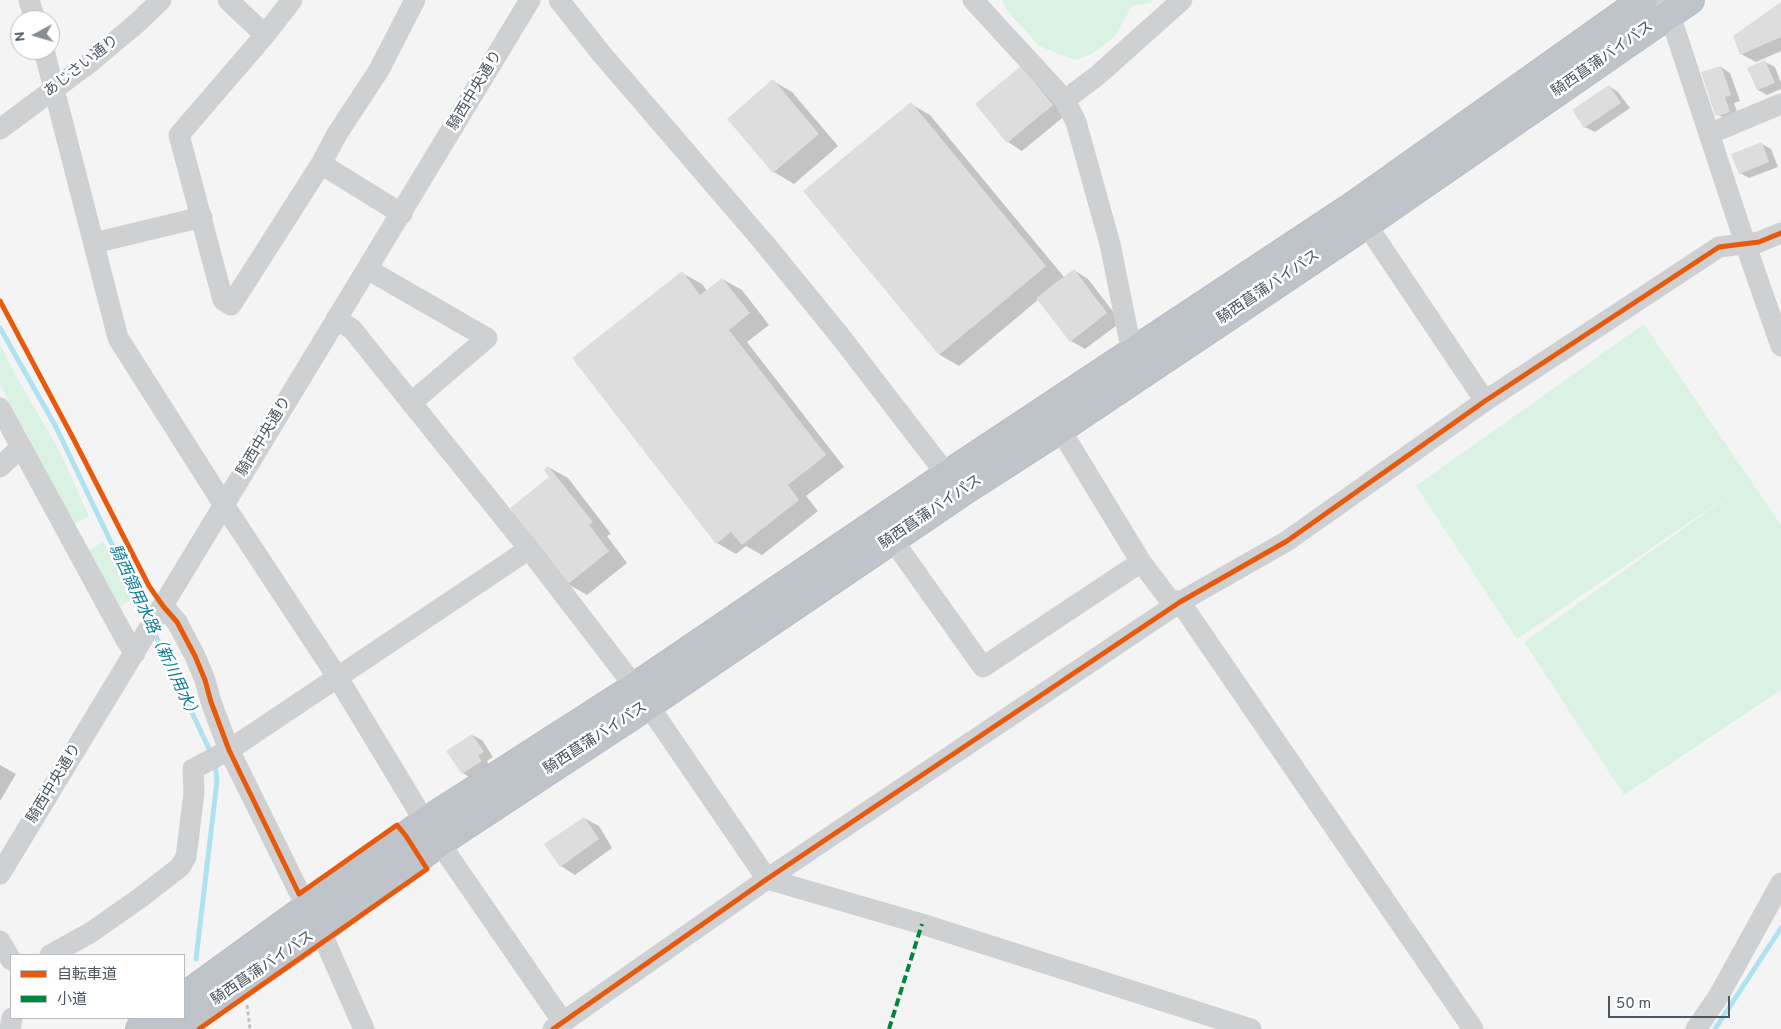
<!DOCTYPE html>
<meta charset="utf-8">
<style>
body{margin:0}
#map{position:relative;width:1781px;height:1029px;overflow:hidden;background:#f4f4f4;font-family:Overpass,"Noto Sans JP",sans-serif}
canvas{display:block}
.legend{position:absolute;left:10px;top:954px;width:175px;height:65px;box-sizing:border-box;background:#fff;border:1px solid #b7bbc0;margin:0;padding:6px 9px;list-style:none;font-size:15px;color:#4a5661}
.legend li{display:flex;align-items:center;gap:10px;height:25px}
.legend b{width:25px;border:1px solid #b7bbc0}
.north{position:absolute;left:10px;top:10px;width:50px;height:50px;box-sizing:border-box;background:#fff;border:1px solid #b7bbc0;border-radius:50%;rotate:264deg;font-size:14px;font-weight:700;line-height:20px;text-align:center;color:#4a5661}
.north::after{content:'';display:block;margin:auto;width:18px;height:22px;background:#868d94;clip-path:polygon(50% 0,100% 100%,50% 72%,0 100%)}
.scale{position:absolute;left:1608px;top:996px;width:122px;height:22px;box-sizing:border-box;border:2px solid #4a5661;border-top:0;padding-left:6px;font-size:15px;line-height:18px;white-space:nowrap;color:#4a5661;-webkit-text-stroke:4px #fff;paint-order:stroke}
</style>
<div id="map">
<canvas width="1781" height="1029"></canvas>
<ul class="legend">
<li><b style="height:6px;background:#e8590c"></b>自転車道</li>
<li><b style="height:6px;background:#00873e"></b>小道</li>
</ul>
<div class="north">N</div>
<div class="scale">50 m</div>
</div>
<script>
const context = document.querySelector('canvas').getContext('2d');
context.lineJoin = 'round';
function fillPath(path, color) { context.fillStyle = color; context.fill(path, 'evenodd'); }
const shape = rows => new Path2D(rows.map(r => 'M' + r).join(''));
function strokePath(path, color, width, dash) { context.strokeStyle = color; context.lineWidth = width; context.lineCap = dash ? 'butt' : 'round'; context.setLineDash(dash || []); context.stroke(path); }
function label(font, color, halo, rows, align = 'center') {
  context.font = font + ' Overpass,"Noto Sans JP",sans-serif'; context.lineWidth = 5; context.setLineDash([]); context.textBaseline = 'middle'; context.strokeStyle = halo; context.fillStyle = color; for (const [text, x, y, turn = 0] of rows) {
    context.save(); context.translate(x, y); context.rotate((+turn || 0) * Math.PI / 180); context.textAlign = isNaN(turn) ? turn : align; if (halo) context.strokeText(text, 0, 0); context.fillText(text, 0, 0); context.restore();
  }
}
fillPath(shape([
 [1002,0,1152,0,1151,3,1132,6,1115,36,1092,54,1075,60,1039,46,1005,8],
 [1644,324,1781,525,1781,690,1624,795,1524,642,1743,486,1517,639,1416,486],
 [0,344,16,376,60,452,89,516,74,524,0,384],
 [103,541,131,600,120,607,89,551]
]), '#d9f2e3');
fillPath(shape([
 [1781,4,1781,51,1756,62,1741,54],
 [1765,62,1775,67,1781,83,1781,89,1767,95,1758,90],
 [1021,67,1067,114,1022,151,1008,142],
 [1721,67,1730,73,1740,101,1734,103,1739,117,1726,119,1716,114],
 [773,81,792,92,838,146,794,184,774,172,729,119],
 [1609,86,1618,92,1630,108,1595,132,1585,127],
 [911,104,930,115,1064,277,1074,270,1088,279,1121,322,1085,349,1071,341,1039,299,959,366,940,355,805,191],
 [1762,144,1771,149,1778,167,1749,178,1740,173],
 [682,273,702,284,707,291,722,279,742,290,769,325,747,342,844,467,806,496,818,511,762,555,746,546,736,554,717,543],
 [548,467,568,478,611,534,607,536,627,563,587,595,568,584],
 [472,735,482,740,493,757,487,761,490,767,472,779,463,773],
 [0,765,16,774,0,801],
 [584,818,599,826,612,848,575,875,561,866]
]), '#0003');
strokePath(shape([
 [0,328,56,427,148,620],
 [154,632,211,753],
 [196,959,217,781,215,764],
 [1715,1029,1781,928]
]), '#aee2f0', 5);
fillPath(shape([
 [1781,2,1781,37,1740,55,1733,36],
 [1765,60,1775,83,1757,90,1747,68],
 [1021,66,1053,105,1007,143,975,104],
 [1721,66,1731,95,1725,97,1730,112,1719,116,1715,115,1701,72],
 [773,79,819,134,773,173,727,119],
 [1609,85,1621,103,1584,128,1572,110],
 [911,102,1046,266,939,355,803,191],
 [1762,142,1769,162,1739,174,1731,154],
 [1074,269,1107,313,1070,342,1036,298],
 [682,271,700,295,722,278,750,313,729,330,826,455,788,485,799,500,742,545,731,532,716,544,572,358],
 [548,466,593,522,589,525,609,551,567,585,510,508,549,477,544,470],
 [472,734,484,752,478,756,482,761,462,774,446,751],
 [584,817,599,839,560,867,544,844]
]), '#ddddde');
const highway = shape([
 [184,997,425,822,635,687,947,475,1356,204,1643,0],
 [140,1029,156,1018],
 [176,1029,319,931,440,842,648,705,959,494,1060,429,1366,224,1690,0]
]);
strokePath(highway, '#b9bec3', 30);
strokePath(shape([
 [247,1005,250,1029]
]), '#bcc7c4', 3, [4, 2.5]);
strokePath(shape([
 [29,0,35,20],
 [228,0,265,35],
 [292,0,265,35,179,135,223,300,231,305,321,164,337,134,379,70,415,0],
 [559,0,600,52,765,244,840,336,947,475,955,487],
 [973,0,1065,100,1076,122,1110,244,1132,353],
 [1665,0,1745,243,1781,346],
 [44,50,118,338,224,505,338,678,425,822,563,1022],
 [1065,100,1098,75,1182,0],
 [0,129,88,64,136,24,161,0],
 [1709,134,1781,104],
 [321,164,402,214],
 [1366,224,1485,401],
 [94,243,202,217],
 [367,269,487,338,411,403],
 [336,319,352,329,529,549,635,687],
 [0,408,126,640,135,653],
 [1060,429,1141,562,1169,599,1180,602,1473,1029],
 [0,467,21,447],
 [892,539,983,667,1141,562],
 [163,606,177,622,195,656,205,680,211,702,229,750,307,908],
 [648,705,767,879,922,924,1251,1029],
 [0,874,530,0],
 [319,931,325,941,364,1029],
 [0,941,11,960],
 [50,955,90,933,140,898,180,867,186,857,194,793,193,769,229,750,529,549],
 [10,1029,12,1018],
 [553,1029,767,879,1180,602,1287,541,1485,401,1719,247,1759,242,1781,233],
 [1696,1029,1718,997,1781,883]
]), '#ced0d2', 21);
strokePath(highway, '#bec4c9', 28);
strokePath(shape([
 [889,1029,922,924]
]), '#00873e', 4, [8, 4]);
strokePath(shape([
 [0,301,73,438,149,586,163,606,177,622,195,656,205,680,211,702,229,750,299,894,397,825,406,836,427,869,199,1029],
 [553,1029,767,879,1180,602,1287,541,1485,401,1719,247,1759,242,1781,233]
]), '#e8590c', 5);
label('15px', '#4a5661', '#fff', [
 ["騎西菖蒲バイパス",1603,60,-35],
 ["あじさい通り",82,67,-38],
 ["騎西中央通り",476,91,-59],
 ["騎西菖蒲バイパス",1269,288,-34],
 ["騎西中央通り",265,437,-59],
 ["騎西菖蒲バイパス",931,513,-34],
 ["騎西菖蒲バイパス",596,739,-33],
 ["騎西中央通り",55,784,-59],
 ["騎西菖蒲バイパス",263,969,-34]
]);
label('italic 16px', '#0c7c9b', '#fff', [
 ["騎西領用水路（新川用水）",153,633,65]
]);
</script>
